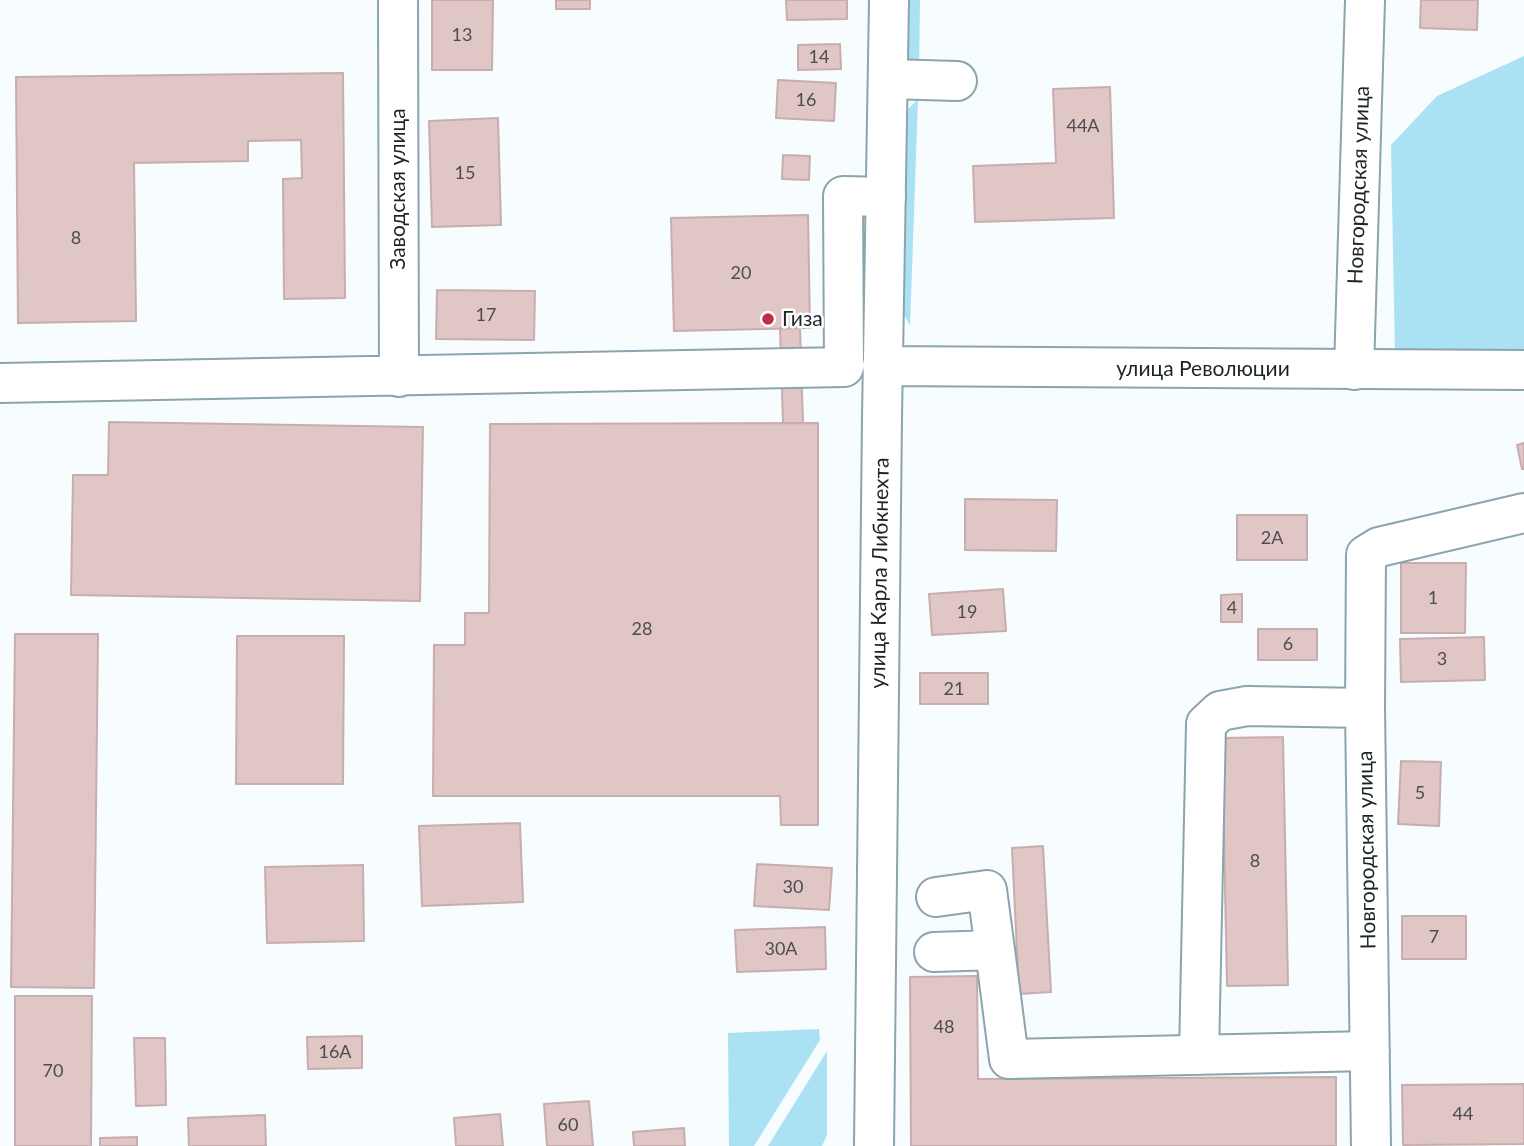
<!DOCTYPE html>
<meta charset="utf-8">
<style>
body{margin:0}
canvas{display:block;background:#f7fcfe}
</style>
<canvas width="1524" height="1146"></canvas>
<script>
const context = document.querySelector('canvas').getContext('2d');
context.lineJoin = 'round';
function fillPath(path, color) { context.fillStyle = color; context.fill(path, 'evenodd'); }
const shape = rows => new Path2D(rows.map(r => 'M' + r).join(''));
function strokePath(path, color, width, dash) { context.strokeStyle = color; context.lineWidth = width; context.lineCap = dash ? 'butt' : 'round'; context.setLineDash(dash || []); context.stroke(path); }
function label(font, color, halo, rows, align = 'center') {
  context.font = font + ' Lato,sans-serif'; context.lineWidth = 5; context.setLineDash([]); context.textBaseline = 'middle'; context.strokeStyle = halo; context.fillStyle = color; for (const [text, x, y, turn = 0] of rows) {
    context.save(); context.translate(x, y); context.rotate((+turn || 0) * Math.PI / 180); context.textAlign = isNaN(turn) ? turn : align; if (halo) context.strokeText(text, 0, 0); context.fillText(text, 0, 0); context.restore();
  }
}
fillPath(shape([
 [908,0,920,0,919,73,906,60],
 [1524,56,1524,357,1395,356,1391,145,1437,96],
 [918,99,910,326,902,310,907,110],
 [819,1029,820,1040,754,1146,729,1146,728,1033],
 [827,1051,827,1135,822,1146,768,1146]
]), '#aae1f3');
const building = shape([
 [432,0,493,0,492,70,432,70,432,0],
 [556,0,590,0,590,9,556,9,556,0],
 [786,0,847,0,847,19,787,20,786,0],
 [1421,0,1478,0,1477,30,1420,28,1421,0],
 [840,44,841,69,798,70,798,45,840,44],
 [343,73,345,298,284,299,283,179,302,178,301,140,248,141,248,161,134,163,136,321,18,323,16,77,343,73],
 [778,80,836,83,834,121,776,118,778,80],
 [1110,87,1114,218,975,222,973,166,1056,163,1053,89,1110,87],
 [498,118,501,225,432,227,429,121,498,118],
 [783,155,810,156,809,180,782,179,783,155],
 [808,215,810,328,674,331,671,218,808,215],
 [437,290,535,291,534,340,436,339,437,290],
 [780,328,800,328,803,423,783,423,780,328],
 [109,422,423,427,420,601,71,595,73,475,108,475,109,422],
 [818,423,818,825,781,825,780,796,433,796,434,645,465,645,465,613,489,613,490,424,818,423],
 [1524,443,1524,469,1522,469,1517,445,1524,443],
 [965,499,1057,500,1056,551,965,550,965,499],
 [1237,515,1307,515,1307,560,1237,560,1237,515],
 [1401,563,1466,563,1465,633,1401,633,1401,563],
 [1003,589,1006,631,932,635,929,594,1003,589],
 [1242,594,1242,622,1221,622,1221,595,1242,594],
 [1258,629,1317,629,1317,660,1258,660,1258,629],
 [15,634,98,634,94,988,11,987,15,634],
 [237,636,344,636,343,784,236,784,237,636],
 [1484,637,1485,680,1401,682,1400,639,1484,637],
 [920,673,988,673,988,704,920,704,920,673],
 [1283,737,1288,985,1227,986,1222,738,1283,737],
 [1401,761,1441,762,1439,826,1398,824,1401,761],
 [520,823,523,902,422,906,419,826,520,823],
 [1043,846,1051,992,1019,994,1012,848,1043,846],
 [757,864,832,868,829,910,754,906,757,864],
 [363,865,364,941,267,943,265,867,363,865],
 [1402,916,1466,916,1466,959,1402,959,1402,916],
 [825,927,826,969,737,972,735,930,825,927],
 [977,976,978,1079,1336,1077,1336,1146,911,1146,910,977,977,976],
 [15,996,92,996,91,1146,15,1146,15,996],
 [362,1036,362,1068,308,1069,307,1037,362,1036],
 [134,1038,165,1038,166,1105,136,1106,134,1038],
 [1524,1084,1524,1144,1403,1145,1402,1085,1524,1084],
 [589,1101,593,1146,547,1146,544,1104,589,1101],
 [500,1114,503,1146,456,1146,454,1118,500,1114],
 [265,1115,266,1146,189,1146,188,1118,265,1115],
 [684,1128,685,1146,634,1146,633,1132,684,1128],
 [137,1137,137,1146,100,1146,100,1138,137,1137]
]);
fillPath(building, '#e1c6c6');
strokePath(building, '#c7adad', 2);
const minor = shape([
 [398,0,399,377],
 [888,79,957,81],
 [1354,370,1365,0],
 [0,383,844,367,843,196,886,197],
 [936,897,987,890,995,950],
 [934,952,995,950,1009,1059,1370,1051],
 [1199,1055,1206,724,1220,711,1247,706,1365,708],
 [1371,1146,1365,708,1366,555,1379,547,1524,513]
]);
const major = shape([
 [882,366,1524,370],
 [874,1146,882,417,889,0]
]);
strokePath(minor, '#8ca4ad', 42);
strokePath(major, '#8ca4ad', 42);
strokePath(minor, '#fff', 38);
strokePath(major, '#fff', 38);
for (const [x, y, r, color] of [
 [768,319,7,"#bf2e41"]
]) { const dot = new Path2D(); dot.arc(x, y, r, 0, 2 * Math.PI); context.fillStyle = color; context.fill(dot); strokePath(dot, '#fff', 2.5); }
label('18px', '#4c4d50', null, [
 ["13",462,35],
 ["14",819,57],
 ["16",806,100],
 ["44А",1083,126],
 ["15",465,173],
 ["8",76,238],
 ["20",741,273],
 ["17",486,315],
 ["2А",1272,538],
 ["1",1433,598],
 ["4",1232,608],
 ["19",967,612],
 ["28",642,629],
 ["6",1288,644],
 ["3",1442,659],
 ["21",954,689],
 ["5",1420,793],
 ["8",1255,861],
 ["30",793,887],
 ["7",1434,937],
 ["30А",781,949],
 ["48",944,1027],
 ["16А",335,1052],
 ["70",53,1071],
 ["44",1463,1114],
 ["60",568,1125]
]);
label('21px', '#1b2528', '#fff', [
 ["Новгородская улица",1359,185,-88],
 ["Заводская улица",398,189,-90],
 ["улица Революции",1203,369],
 ["улица Карла Либкнехта",880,573,-89],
 ["Новгородская улица",1367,850,-91]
]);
label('21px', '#1b2528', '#fff', [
 ["Гиза",782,319]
], 'left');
</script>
